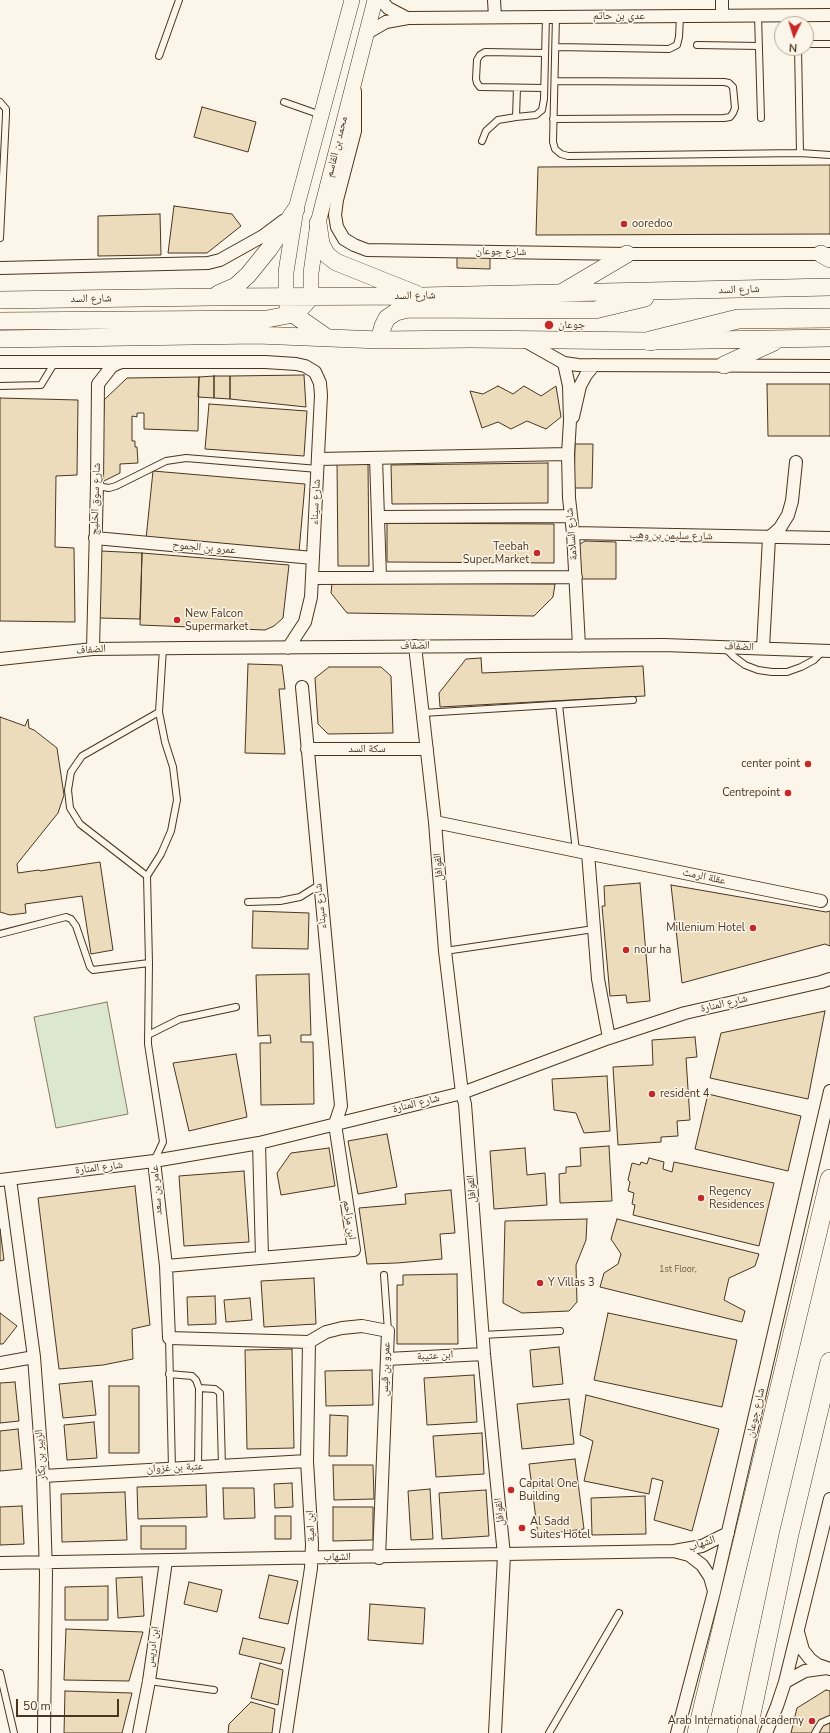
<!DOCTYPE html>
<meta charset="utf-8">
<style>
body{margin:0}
#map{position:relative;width:830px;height:1733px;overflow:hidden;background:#fbf6e9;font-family:"Nunito Sans",sans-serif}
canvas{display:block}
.north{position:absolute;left:774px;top:16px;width:40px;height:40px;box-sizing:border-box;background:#fbf6e9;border:1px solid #b4a999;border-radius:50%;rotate:184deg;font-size:11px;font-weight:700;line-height:16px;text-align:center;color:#4a3520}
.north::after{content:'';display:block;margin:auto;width:14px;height:18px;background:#c62828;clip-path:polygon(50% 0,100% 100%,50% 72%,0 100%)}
.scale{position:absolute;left:16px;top:1699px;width:103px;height:18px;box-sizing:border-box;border:2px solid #4a3520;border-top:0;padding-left:5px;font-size:12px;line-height:14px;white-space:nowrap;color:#4a3520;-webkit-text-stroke:3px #fbf6e9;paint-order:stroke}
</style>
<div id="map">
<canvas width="830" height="1733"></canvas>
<div class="north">N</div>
<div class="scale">50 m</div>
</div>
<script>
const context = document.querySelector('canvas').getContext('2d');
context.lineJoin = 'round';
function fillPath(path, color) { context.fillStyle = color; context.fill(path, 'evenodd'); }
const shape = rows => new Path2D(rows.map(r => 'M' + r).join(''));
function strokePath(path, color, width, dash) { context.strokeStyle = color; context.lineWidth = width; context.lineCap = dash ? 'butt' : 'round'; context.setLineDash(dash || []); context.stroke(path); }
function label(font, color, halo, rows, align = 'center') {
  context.font = font + ' "Nunito Sans","Noto Naskh Arabic",sans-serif'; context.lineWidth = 3; context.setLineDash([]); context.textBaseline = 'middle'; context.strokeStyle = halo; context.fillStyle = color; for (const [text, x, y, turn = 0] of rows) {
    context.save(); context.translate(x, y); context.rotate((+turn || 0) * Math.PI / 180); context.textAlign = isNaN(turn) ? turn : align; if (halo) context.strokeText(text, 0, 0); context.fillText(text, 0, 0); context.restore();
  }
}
const green = shape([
 [107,1002,128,1114,56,1128,34,1017,107,1002]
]);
fillPath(green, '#dce7d0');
strokePath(green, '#887966', 1);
const building = shape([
 [202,107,256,122,248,152,194,137,202,107],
 [830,165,830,234,536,235,538,167,830,165],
 [174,206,232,214,241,226,207,253,168,253,174,206],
 [160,214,161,255,98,256,98,216,160,214],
 [457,255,490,256,490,269,457,268,457,255],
 [304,375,306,407,230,399,230,376,304,375],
 [214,376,230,376,230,399,214,398,214,376],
 [214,376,214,398,198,397,199,377,214,376],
 [199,377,198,431,144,429,144,413,137,413,137,417,132,416,132,441,135,441,135,447,137,447,138,463,120,464,120,473,102,482,104,400,127,378,199,377],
 [767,384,830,384,830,436,768,436,767,384],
 [498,386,513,394,524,386,541,396,556,386,561,417,546,429,527,421,511,429,498,422,482,428,470,391,483,394,498,386],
 [0,398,78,400,77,475,56,476,55,547,74,548,75,622,0,621,0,398],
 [209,404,307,411,304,456,205,449,209,404],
 [575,444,593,444,592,488,574,488,575,444],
 [368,460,369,566,338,566,337,461,368,460],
 [548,463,548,503,392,504,391,465,548,463],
 [153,471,305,484,299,552,146,539,153,471],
 [387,523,554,524,554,563,387,562,387,523],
 [585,541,616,542,616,579,578,579,577,546,585,541],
 [101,551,142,553,140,619,99,618,101,551],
 [142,553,289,565,283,618,274,626,265,630,140,625,142,553],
 [332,583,555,584,553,597,534,616,347,613,331,593,332,583],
 [481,658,482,673,643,666,645,696,440,707,439,693,466,659,481,658],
 [248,664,282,665,285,689,279,689,285,754,245,753,248,664],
 [329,667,381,667,391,676,393,733,328,734,318,724,315,678,329,667],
 [0,717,25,726,28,719,29,728,34,730,57,748,64,795,58,813,17,864,18,873,39,870,40,871,100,862,113,950,91,954,82,896,25,904,26,913,10,915,0,912,0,717],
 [640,883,650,1001,627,1003,626,995,610,996,602,906,605,906,604,886,640,883],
 [671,885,826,912,830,911,830,946,825,944,682,983,671,885],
 [253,911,309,913,308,949,252,948,253,911],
 [309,974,311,1035,301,1035,301,1042,313,1042,314,1104,261,1105,260,1043,271,1043,270,1035,258,1036,256,975,309,974],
 [825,1011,808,1099,710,1078,721,1033,825,1011],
 [695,1037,697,1057,686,1058,690,1120,677,1121,678,1136,661,1137,661,1142,618,1145,613,1067,653,1065,652,1040,695,1037],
 [236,1054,247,1117,189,1131,173,1063,236,1054],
 [607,1076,610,1131,584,1133,576,1113,554,1110,552,1079,607,1076],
 [708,1094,801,1116,788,1171,695,1149,708,1094],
 [387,1134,397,1187,358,1194,348,1141,387,1134],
 [609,1146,612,1201,560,1203,559,1174,566,1173,566,1167,581,1166,580,1148,609,1146],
 [329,1148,335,1186,281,1195,277,1173,291,1153,329,1148],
 [525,1148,527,1175,545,1173,547,1205,494,1209,490,1151,525,1148],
 [649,1158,664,1162,663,1169,672,1172,674,1162,774,1183,759,1246,633,1215,635,1205,632,1204,634,1193,628,1191,630,1182,628,1180,632,1163,640,1165,641,1162,647,1164,649,1158],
 [244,1171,249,1242,184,1246,179,1176,244,1171],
 [135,1186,150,1325,132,1329,133,1359,103,1365,59,1369,38,1198,135,1186],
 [451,1190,455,1233,440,1234,442,1259,397,1263,367,1264,359,1208,406,1204,405,1194,451,1190],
 [587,1219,586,1240,576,1265,577,1302,569,1311,522,1313,503,1303,505,1221,587,1219],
 [617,1219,759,1254,755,1266,729,1278,724,1300,745,1311,742,1322,600,1287,604,1273,618,1264,621,1254,611,1239,617,1219],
 [0,1229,4,1260,0,1261,0,1229],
 [457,1274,458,1344,397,1344,397,1285,403,1285,403,1275,457,1274],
 [314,1278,316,1324,264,1327,261,1281,314,1278],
 [215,1296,216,1324,188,1325,187,1297,215,1296],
 [250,1298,252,1320,226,1322,224,1300,250,1298],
 [0,1313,17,1326,3,1344,0,1344,0,1313],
 [608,1313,737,1340,722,1407,594,1380,608,1313],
 [559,1347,563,1384,533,1387,530,1350,559,1347],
 [292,1349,294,1448,247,1449,245,1350,292,1349],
 [372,1370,373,1405,326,1406,325,1371,372,1370],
 [474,1375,477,1422,427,1425,424,1378,474,1375],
 [92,1381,96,1415,63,1418,59,1384,92,1381],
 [15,1382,19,1421,0,1423,0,1383,15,1382],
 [109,1386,139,1386,139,1453,109,1453,109,1386],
 [586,1395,719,1429,692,1531,654,1520,663,1481,652,1478,649,1494,584,1481,593,1441,580,1435,586,1395],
 [569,1399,574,1444,522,1449,517,1404,569,1399],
 [330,1415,348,1416,347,1456,329,1456,330,1415],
 [94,1422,97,1458,67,1460,64,1425,94,1422],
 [18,1429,22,1469,0,1471,0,1431,18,1429],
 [482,1433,484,1474,436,1477,433,1436,482,1433],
 [575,1459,584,1529,538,1535,529,1464,575,1459],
 [333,1465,373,1465,374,1499,334,1500,333,1465],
 [292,1483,293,1507,275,1508,274,1484,292,1483],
 [206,1485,207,1517,138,1519,137,1487,206,1485],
 [223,1488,254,1488,255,1518,224,1519,223,1488],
 [430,1489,433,1539,411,1540,408,1491,430,1489],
 [486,1490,489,1536,442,1539,439,1493,486,1490],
 [125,1492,127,1540,62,1542,61,1494,125,1492],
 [645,1496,646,1534,592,1535,591,1498,645,1496],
 [22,1506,24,1544,0,1545,0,1507,22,1506],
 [333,1507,373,1507,373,1540,333,1541,333,1507],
 [275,1516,291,1516,291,1539,275,1539,275,1516],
 [141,1526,186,1526,186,1549,141,1549,141,1526],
 [269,1575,298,1581,288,1624,259,1618,269,1575],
 [142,1577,144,1616,118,1618,116,1578,142,1577],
 [189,1582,222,1590,217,1612,184,1604,189,1582],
 [108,1586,108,1620,65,1620,65,1587,108,1586],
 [370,1604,425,1608,423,1644,368,1640,370,1604],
 [66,1629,143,1632,129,1681,64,1680,66,1629],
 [243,1638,285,1648,281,1664,239,1654,243,1638],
 [260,1663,283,1670,278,1705,251,1698,260,1663],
 [826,1690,830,1691,830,1733,791,1733,797,1708,826,1690],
 [65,1691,132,1693,122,1733,64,1733,65,1691],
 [251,1702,275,1709,272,1733,228,1733,229,1724,251,1702]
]);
fillPath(building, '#ecdcbc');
strokePath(building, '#4a3520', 1);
const service = shape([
 [758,15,761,118],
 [556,16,553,142,555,149,561,154,568,156,800,153,798,48],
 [806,44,830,44],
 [697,45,759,46],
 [556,47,669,49,677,45,679,37,680,16],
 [159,56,179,0],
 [544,88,480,87,477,83,476,79,477,60,480,55,485,52,545,53],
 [0,102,6,109,6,115,0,238],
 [284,102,321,115],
 [516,117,517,88],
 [553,119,724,118,730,117,733,113,735,108,733,87,729,83,724,82,555,81],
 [482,141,486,131,498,120,516,117,536,115,542,110,544,99,546,16],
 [800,153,830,155],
 [0,386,41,385,55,362],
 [97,484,103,487,109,488,116,486,166,461,186,458,318,469],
 [725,648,733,656,745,665,758,670,772,672,787,672,801,667,814,660,822,652],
 [559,705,576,851],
 [423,713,633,700],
 [147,876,80,824,70,808,68,790,71,772,82,756,159,712],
 [248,902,280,901,300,897,319,885],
 [0,934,66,917,71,919,76,926,90,967,93,970,149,963],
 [445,951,594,929],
 [148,1035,180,1019,236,1007],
 [154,1161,163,1142,148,1044,149,963,147,876,161,854,171,831,177,800,173,767,165,742,159,712,163,648],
 [384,1275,388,1331],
 [482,1335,560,1331],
 [169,1338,172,1469],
 [169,1374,192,1376,196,1380,199,1388,198,1467],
 [199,1388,215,1389,220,1393,222,1466],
 [0,1673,14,1733],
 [149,1681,214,1690],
 [549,1733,619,1613],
 [815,1733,821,1723,830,1719]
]);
const minor = shape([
 [381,0,388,8,407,18],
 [494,0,495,17],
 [722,0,722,15],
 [367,33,386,22,408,18,830,15],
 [355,91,355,131,337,200,335,215,337,227,344,239,354,245,367,250,627,254,829,254],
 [0,268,208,263,220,260,263,236,283,221],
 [525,341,564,363,578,365,830,366],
 [0,362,265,362,296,364,305,366,315,372,320,383,321,395,311,597,305,622,288,648],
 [564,363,569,386,570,421,568,454,569,498,573,533,579,646],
 [573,417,580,386,586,375,594,365],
 [376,458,380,577],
 [318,459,568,454],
 [378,517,571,516],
 [573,533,830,538],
 [95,538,313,558],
 [312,578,576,577],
 [415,646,435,822,445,951,462,1093,465,1104,484,1354,504,1555,495,1733],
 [763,648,769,538,780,528,788,515,792,501,796,462],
 [93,649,97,484,98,384,112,366,121,362],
 [0,659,93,649,187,648,664,645,830,651],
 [307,749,427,749],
 [435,822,821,901],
 [588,853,598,979,609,1038],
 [259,1143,262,1257],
 [154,1161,166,1266,169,1338,309,1342,326,1332,342,1328,362,1326,388,1331,379,1558],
 [10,1179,34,1357,43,1476,46,1574,44,1733],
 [0,1180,154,1161,259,1143,462,1093,609,1038,685,1013,821,982,830,979],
 [166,1266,354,1250,335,1124,341,1106,302,687],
 [387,1359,484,1354],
 [0,1363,34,1357],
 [43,1476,307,1461],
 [677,1552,689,1555,702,1565,710,1577,714,1591],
 [0,1563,674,1551,702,1546,728,1533],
 [798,1632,803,1650,810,1659,818,1665,830,1669],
 [785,1682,805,1671,827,1668],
 [139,1733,149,1681,166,1561],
 [286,1733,311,1568,312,1544,307,1461,309,1342],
 [677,1733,714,1592,830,1091],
 [766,1733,777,1706,785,1682,830,1499]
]);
const tertiary = shape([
 [286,296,286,272,296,209,352,0],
 [311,297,311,273,318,223,375,0]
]);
const secondary = shape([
 [318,223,321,244,327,255,336,262,416,294],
 [821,254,830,259],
 [561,293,627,254],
 [218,294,236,286,248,275,269,249,296,209],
 [0,300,212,297,422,296,830,287],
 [288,306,293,314,326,337],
 [0,321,267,319,293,314,302,307,311,297],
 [0,339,257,335,379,340,471,339,650,341,830,338],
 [379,340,383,326,387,318,396,312,408,309,595,310,645,298],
 [724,365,774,342]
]);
const primary = shape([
 [650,341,738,319,830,318],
 [697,1733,830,1179],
 [747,1733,789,1534,830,1362]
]);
strokePath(service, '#4a3520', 8);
strokePath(minor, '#4a3520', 14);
strokePath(tertiary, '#4a3520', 16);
strokePath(secondary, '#4a3520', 18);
strokePath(primary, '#4a3520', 20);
strokePath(service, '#fbf6e9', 6);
strokePath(minor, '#fbf6e9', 12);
strokePath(tertiary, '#fbf6e9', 15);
strokePath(secondary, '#fbf6e9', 17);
strokePath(primary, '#fbf6e9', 19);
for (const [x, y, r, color] of [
 [624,224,4,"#c62828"],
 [549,325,5,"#c62828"],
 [537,553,4,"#c62828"],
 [177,620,4,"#c62828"],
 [808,764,4,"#c62828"],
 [788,793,4,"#c62828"],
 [753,928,4,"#c62828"],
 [626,950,4,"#c62828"],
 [652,1094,4,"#c62828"],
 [701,1198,4,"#c62828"],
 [540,1283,4,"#c62828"],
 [511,1490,4,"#c62828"],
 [522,1528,4,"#c62828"],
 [812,1721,4,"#c62828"]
]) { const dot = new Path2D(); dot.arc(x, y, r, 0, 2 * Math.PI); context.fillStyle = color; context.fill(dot); strokePath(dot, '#fbf6e9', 1.5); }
label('9px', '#725f47', null, [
 ["1st Floor,",678,1270]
]);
label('11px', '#4a3520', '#fbf6e9', [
 ["عدي بن حاتم",619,16],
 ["محمد بن القاسم",337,147,-76],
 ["شارع جوعان",501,252,1],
 ["شارع السد",739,290,-2],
 ["شارع السد",415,296,-1],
 ["شارع السد",91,299,-1],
 ["شارع سوق الخليج",96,499,-88],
 ["شارع سيناء",316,502,-87],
 ["شارع السلامة",572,534,-95],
 ["شارع سليمن بن وهب",671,536,1],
 ["عمرو بن الجموح",204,548,5],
 ["الضفاف",415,646,-1],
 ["الضفاف",739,647,2],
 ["الضفاف",91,650,-4],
 ["سكة السد",367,749],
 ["القوافل",439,867,-95],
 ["عقلة الرمث",704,877,12],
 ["شارع سيناء",321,906,-96],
 ["شارع المنارة",724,1004,-13],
 ["شارع المنارة",416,1104,-14],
 ["شارع المنارة",99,1168,-7],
 ["القوافل",472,1189,-94],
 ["عامر بن سعد",157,1190,-95],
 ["ابن مزاحم",349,1220,82],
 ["ابن عتيبة",435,1356,-3],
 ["عمرو بن قيس",386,1369,-88],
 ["شارع جوعان",756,1413,-77],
 ["الزبير بن بكار",41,1455,-94],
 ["عتبة بن غزوان",175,1468,-3],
 ["القوافل",500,1512,-96],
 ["ابن امية",311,1526,-93],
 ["الشهاب",702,1544,-19],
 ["الشهاب",337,1557],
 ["ابن ادريس",153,1647,-82]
]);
label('11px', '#4a3520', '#fbf6e9', [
 ["ooredoo",632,224],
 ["جوعان",558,325],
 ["Teebah",529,547,"right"],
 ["Super Market",529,560,"right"],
 ["New Falcon",185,614],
 ["Supermarket",185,627],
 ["center point",800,764,"right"],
 ["Centrepoint",780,793,"right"],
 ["Millenium Hotel",745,928,"right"],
 ["nour ha",634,950],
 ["resident 4",660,1094],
 ["Regency",709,1192],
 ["Residences",709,1205],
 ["Y Villas 3",548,1283],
 ["Capital One",519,1484],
 ["Building",519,1497],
 ["Al Sadd",530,1522],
 ["Suites Hotel",530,1535],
 ["Arab International academy",804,1721,"right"]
], 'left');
</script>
